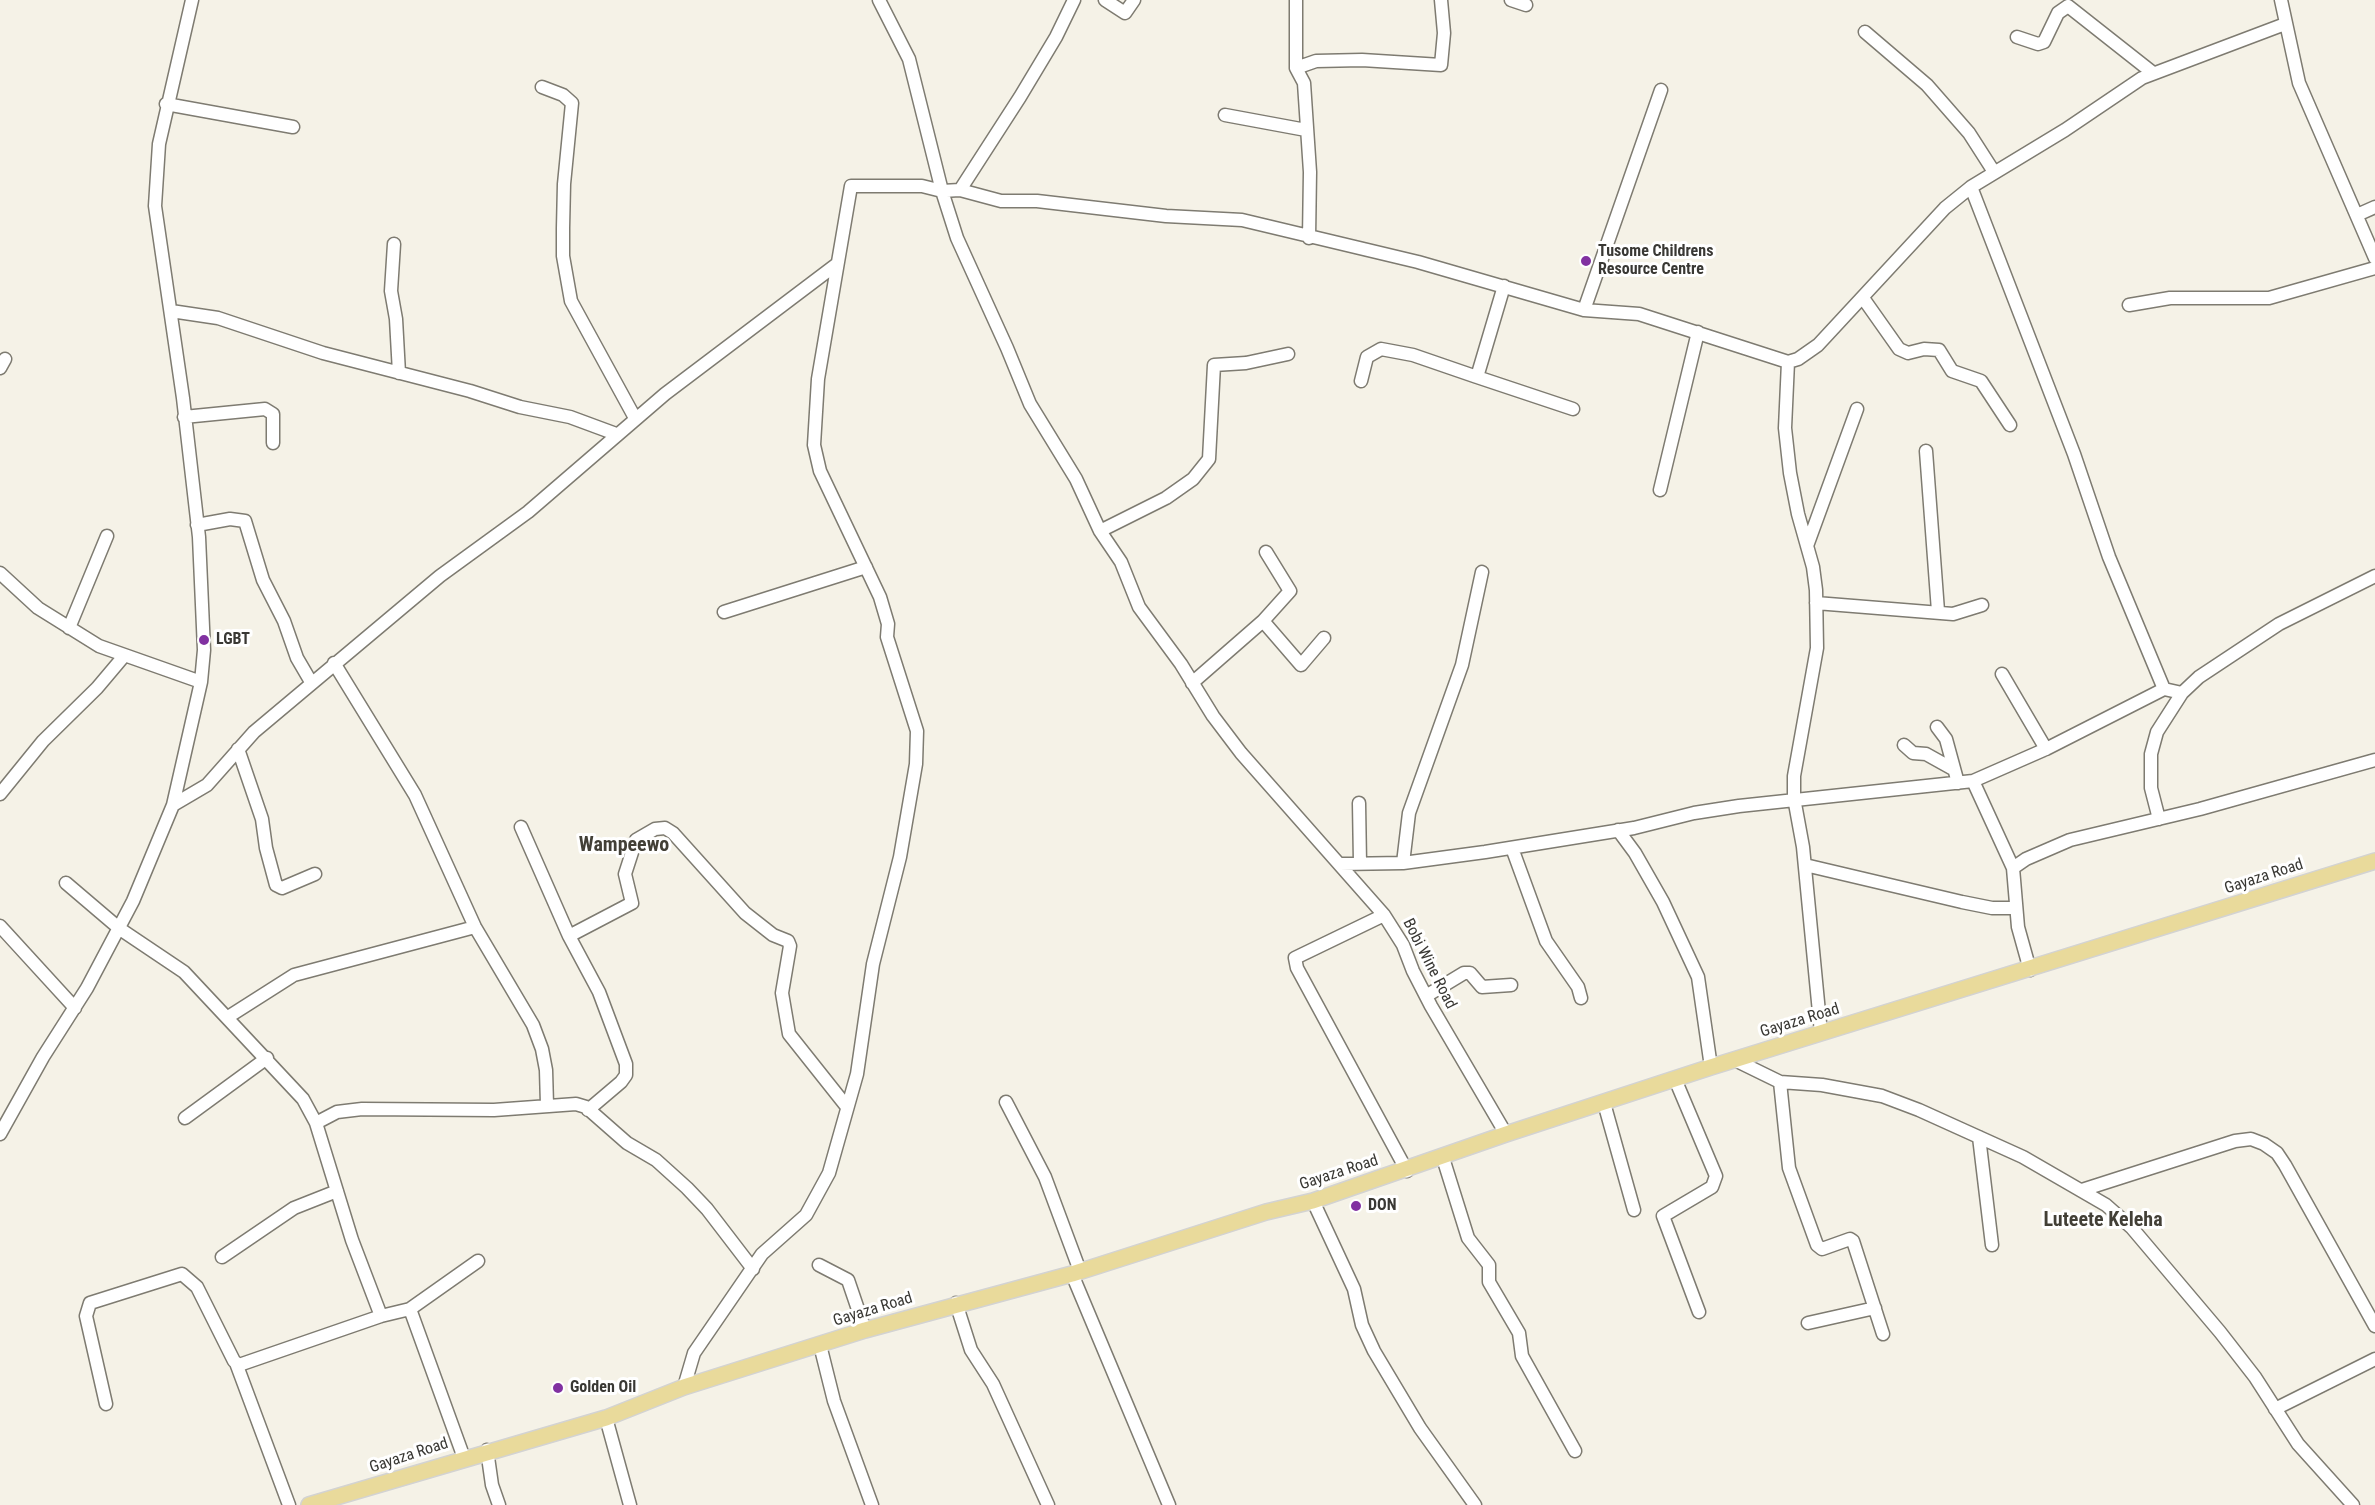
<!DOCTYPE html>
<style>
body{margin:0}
canvas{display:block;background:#f5f2e7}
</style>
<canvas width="2375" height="1505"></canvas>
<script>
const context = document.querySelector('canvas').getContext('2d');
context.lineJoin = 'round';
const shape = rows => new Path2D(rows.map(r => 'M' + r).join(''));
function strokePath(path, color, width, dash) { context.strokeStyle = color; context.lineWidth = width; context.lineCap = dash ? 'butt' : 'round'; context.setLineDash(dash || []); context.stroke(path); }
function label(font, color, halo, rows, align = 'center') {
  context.font = font + ' "Roboto Condensed",sans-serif'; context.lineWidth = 6; context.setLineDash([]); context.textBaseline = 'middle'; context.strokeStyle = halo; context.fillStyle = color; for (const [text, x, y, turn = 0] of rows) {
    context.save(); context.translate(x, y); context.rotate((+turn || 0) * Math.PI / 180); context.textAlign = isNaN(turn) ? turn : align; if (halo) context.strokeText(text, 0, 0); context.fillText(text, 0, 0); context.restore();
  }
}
const minor = shape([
 [879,0,909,59,942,191,957,238,1007,348,1030,404,1076,479,1100,531,1121,562,1139,607,1181,664,1213,716,1241,753,1384,915,1403,945,1413,971,1431,1006,1506,1134],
 [1105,0,1125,13,1134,0],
 [1296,0,1296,68,1304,83,1310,172,1309,238],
 [1511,0,1526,5],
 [2281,0,2299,83,2375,258],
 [1865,32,1927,85,1969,133,1994,172],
 [2017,37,2038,44,2044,42,2058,13,2068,6,2153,73],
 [1296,68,1316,61,1362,60,1441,65,1444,33,1441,0],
 [542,87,563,95,572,103,564,184,563,228,563,256,571,301,635,418],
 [166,104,293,127],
 [1225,115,1306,130],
 [1971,187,2074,454,2109,557,2164,689],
 [960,190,1020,97,1056,37,1074,0],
 [2357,215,2375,207],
 [394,244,391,291,396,319,399,373],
 [1504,286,1477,377,1573,409],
 [1863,298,1899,349,1908,353,1924,349,1939,350,1952,371,1981,381,2010,425],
 [2129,305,2170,298,2269,298,2375,268],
 [1584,310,1661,90],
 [171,311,218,318,323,353,470,391,520,407,570,417,616,434],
 [1788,362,1785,428,1790,473,1798,514,1813,567,1816,590,1817,648,1794,776,1794,798,1803,847,1821,1033],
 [0,368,5,359],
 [1361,381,1367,357,1381,349,1413,355,1477,377],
 [184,417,265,409,273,414,273,443],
 [1926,451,1938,611],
 [1660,490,1698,332],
 [197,525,230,519,245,521,263,580,284,621,297,658,311,682],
 [1100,531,1166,498,1193,479,1209,459,1214,365,1246,363,1288,354],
 [1807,546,1857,409],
 [0,573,38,608,99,646,201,682],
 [1816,603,1953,614,1982,605],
 [724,612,866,567],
 [1263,621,1290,591,1266,552],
 [69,628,107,536],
 [334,663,415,795,475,927,533,1025,542,1049,546,1070,547,1105],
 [2002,674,2046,749],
 [1192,683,1263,621,1301,665,1324,638],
 [1937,727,1946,739,1958,783],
 [1904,745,1913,753,1926,754,1953,769],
 [238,749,262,819,266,848,276,885,282,888,315,874],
 [1973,781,2013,868],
 [0,794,43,741,97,688,124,656],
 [1359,803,1360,863],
 [173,805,207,785,254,732,440,576,528,512,665,394,837,264],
 [2159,819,2151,788,2151,754,2157,732,2182,693,2199,677,2279,624,2375,576],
 [521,827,569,936,599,992,626,1064,626,1075,621,1082,588,1110],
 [1618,830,1635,853,1663,902,1698,977,1711,1067],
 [1512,848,1546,941,1578,987,1581,998],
 [1403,863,1409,813,1462,665,1482,572],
 [1340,864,1403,863,1485,852,1634,828,1694,813,1739,806,1973,781,2046,749,2164,689,2182,693],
 [1805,865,1962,902,1992,908,2016,908],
 [66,883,120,929,184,972,303,1099,316,1123,352,1240,381,1316],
 [1384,915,1295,958,1297,968,1407,1171],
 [0,926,75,1008],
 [569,936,632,903,625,874,636,840,655,829,665,828,673,833,745,913,773,935,788,941,790,946,782,993,789,1034,847,1107],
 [2030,970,2018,927,2013,868,2026,859,2070,840,2200,809,2375,760],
 [1426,996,1464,973,1470,973,1482,987,1511,985],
 [228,1017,294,975,475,927],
 [1735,1060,1780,1082,1822,1085,1882,1096,1919,1110,2023,1157,2106,1205,2132,1228,2220,1332,2255,1377,2298,1444,2353,1505],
 [1675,1079,1716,1176,1712,1187,1663,1216,1699,1312],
 [1780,1082,1789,1168,1817,1245,1822,1249,1850,1239,1853,1241,1883,1334],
 [1006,1102,1045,1177,1080,1271],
 [1604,1103,1634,1210],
 [185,1118,267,1058],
 [316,1123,337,1112,362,1109,494,1110,576,1104,586,1107,627,1143,656,1160,687,1188,707,1209,753,1269],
 [0,1134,43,1057,87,988,133,901,173,805,201,682,204,650,199,537,183,398,155,206,159,144,192,0],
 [1979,1137,1992,1245],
 [1443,1158,1468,1238,1489,1265,1489,1282,1519,1333,1522,1356,1575,1451],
 [2082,1190,2235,1141,2251,1139,2264,1144,2277,1153,2285,1165,2375,1326],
 [1313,1201,1354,1289,1362,1325,1374,1351,1420,1428,1475,1505],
 [222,1257,294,1208,337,1191],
 [819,1265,848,1280,865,1330],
 [1072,1274,1169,1505],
 [956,1303,971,1350,993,1384,1048,1505],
 [410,1309,464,1458],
 [1808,1323,1875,1308],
 [820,1345,834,1401,872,1505],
 [236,1363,289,1505],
 [684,1387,694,1353,762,1254,806,1215,829,1173,857,1074,873,964,900,857,916,764,917,731,887,637,888,624,880,597,820,471,814,445,818,379,851,186,922,186,942,191,960,190,1001,201,1037,201,1166,216,1242,220,1418,262,1584,310,1639,314,1788,362,1798,359,1818,345,1945,208,1971,187,2065,130,2142,78,2285,24],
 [106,1404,86,1316,90,1303,182,1274,197,1287,234,1361,239,1365,381,1316,410,1309,478,1261],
 [2275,1409,2375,1359],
 [606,1418,630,1505],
 [487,1450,492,1485,499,1505]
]);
const major = shape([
 [309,1505,606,1418,684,1387,865,1330,1072,1274,1266,1212,1313,1201,1506,1134,1711,1067,2375,861]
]);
strokePath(minor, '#7e7b71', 15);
strokePath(major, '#d3d3d2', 18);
strokePath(minor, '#fff', 12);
strokePath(major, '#e9da9b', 15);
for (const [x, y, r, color] of [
 [1586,261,6,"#8131a1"],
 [204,640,6,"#8131a1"],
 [1356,1206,6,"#8131a1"],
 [558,1388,6,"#8131a1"]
]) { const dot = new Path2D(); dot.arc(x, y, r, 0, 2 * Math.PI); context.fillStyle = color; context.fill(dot); strokePath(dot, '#fff', 2); }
label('bold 16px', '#393834', '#fff', [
 ["Tusome Childrens",1598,252],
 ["Resource Centre",1598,270],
 ["LGBT",216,640],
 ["DON",1368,1206],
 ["Golden Oil",570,1388]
], 'left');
label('16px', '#393834', '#fff', [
 ["Gayaza Road",2264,877,-18],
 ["Bobi Wine Road",1429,964,63],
 ["Gayaza Road",1800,1021,-17],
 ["Gayaza Road",1339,1173,-18],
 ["Gayaza Road",873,1310,-17],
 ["Gayaza Road",409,1456,-18]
]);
label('bold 20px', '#423f36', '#fff', [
 ["Wampeewo",624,846],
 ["Luteete Keleha",2103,1221]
]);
</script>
